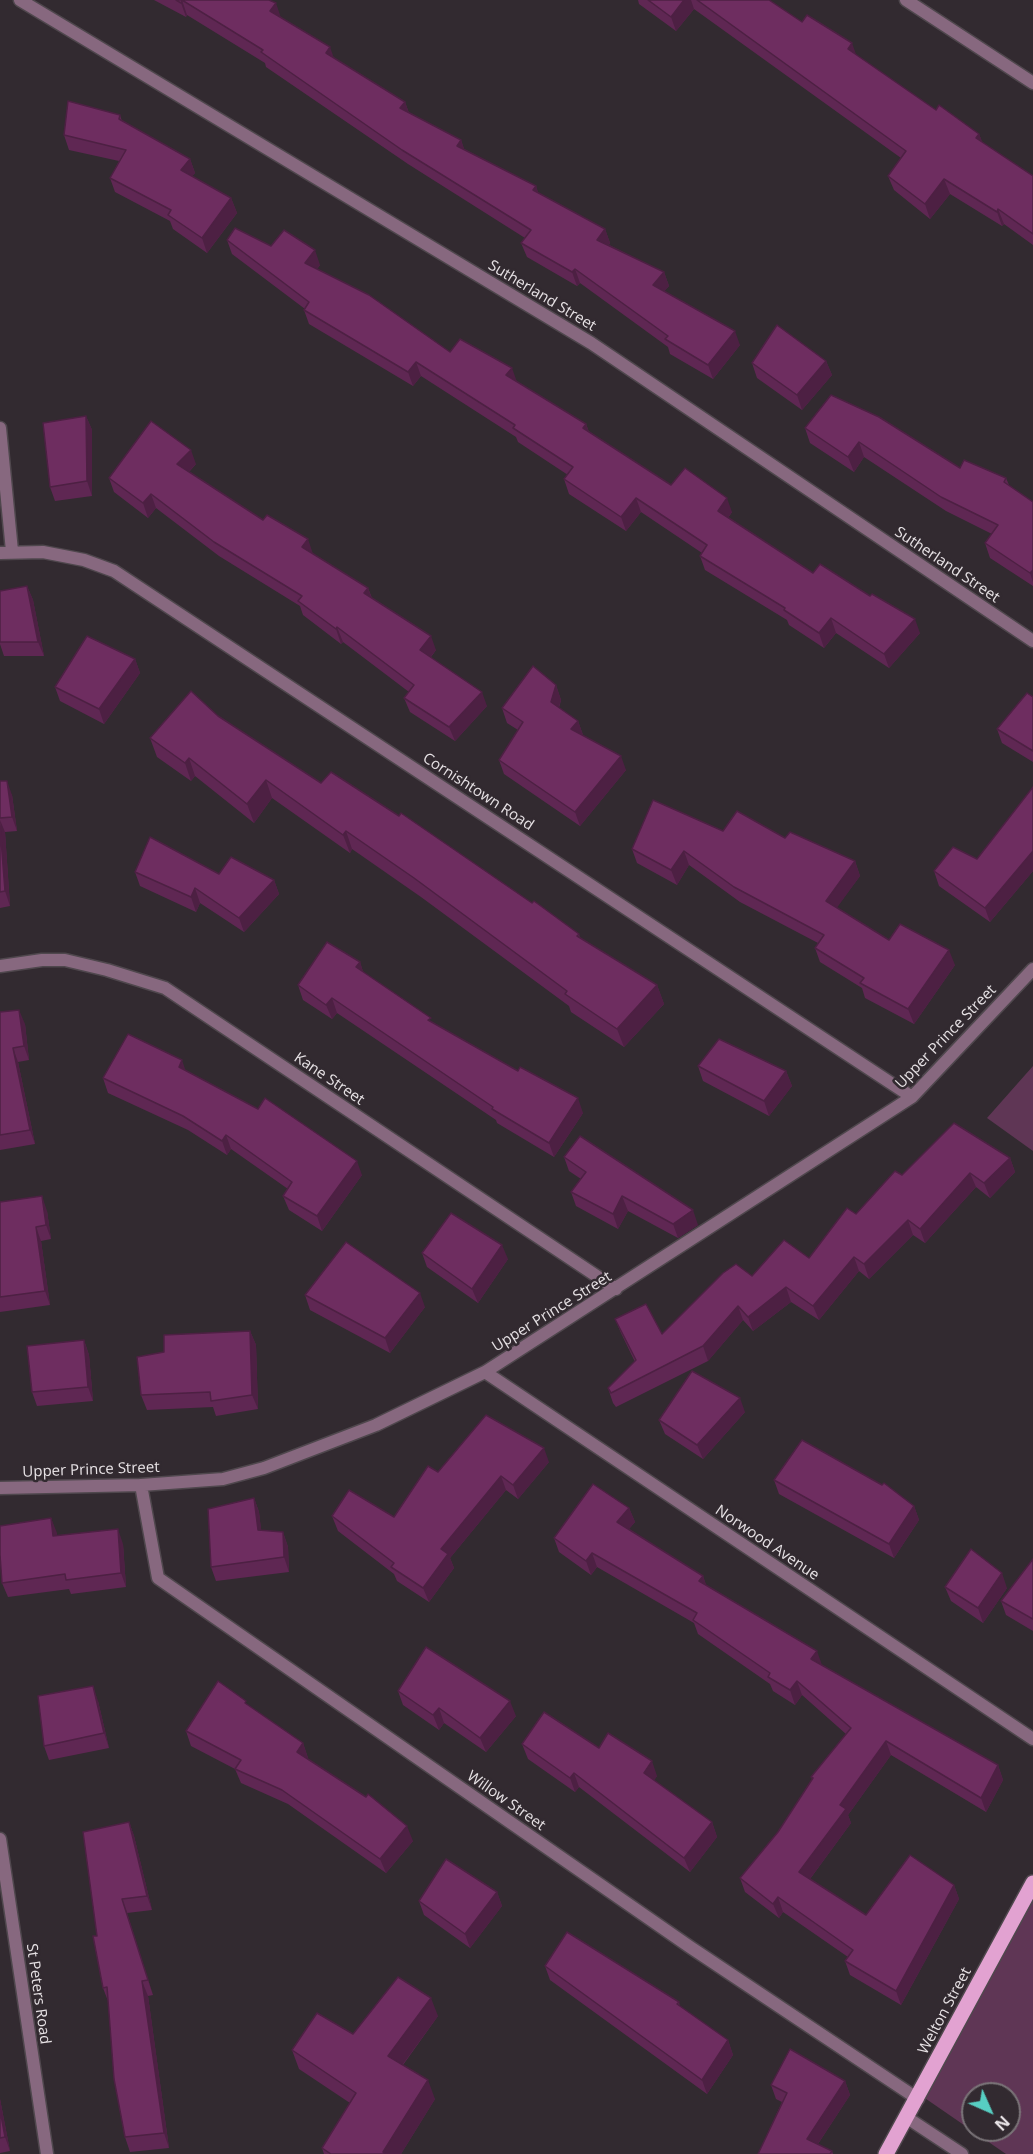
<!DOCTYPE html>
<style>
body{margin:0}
#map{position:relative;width:1033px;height:2154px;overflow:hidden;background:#322a30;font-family:"Open Sans",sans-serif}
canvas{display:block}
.north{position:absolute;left:961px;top:2082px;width:60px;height:60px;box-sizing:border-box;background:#322a30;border:2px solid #7a7478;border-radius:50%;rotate:135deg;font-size:16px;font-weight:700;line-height:24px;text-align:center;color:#e7e2e5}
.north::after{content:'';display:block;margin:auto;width:21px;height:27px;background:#57cec2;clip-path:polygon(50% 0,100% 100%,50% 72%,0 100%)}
</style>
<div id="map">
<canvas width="1033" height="2154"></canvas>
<div class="north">N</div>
</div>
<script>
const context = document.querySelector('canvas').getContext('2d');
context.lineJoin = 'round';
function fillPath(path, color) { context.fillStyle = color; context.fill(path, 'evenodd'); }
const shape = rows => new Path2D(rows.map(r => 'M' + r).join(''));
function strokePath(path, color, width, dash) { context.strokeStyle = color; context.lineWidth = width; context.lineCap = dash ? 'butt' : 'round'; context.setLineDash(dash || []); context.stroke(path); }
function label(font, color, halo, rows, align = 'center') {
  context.font = font + ' "Open Sans",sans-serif'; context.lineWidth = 5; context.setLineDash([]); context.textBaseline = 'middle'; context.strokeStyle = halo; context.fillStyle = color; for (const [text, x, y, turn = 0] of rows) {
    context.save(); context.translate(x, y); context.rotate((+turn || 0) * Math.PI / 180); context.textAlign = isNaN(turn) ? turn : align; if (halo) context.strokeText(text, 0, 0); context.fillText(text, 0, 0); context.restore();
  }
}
fillPath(shape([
 [1033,1066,1033,1151,987,1118],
 [1033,1878,1033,2154,1006,2154,916,2092],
 [973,2094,1009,2094,1009,2130,973,2130]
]), '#5f3655');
const minor = shape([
 [20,0,591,343,1033,641],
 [0,428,12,551],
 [0,553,43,552,84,560,114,571,912,1097],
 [0,966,42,960,65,960,107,970,165,988,616,1289],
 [485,1372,1033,1739],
 [141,1485,158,1578,690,1947,918,2099],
 [0,1488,141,1485,223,1479,264,1468,376,1425,485,1372,912,1097,1033,969],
 [0,1839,47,2154],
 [906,2117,962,2154]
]);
const tertiary = shape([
 [906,0,1033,83]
]);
const primary = shape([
 [886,2154,1033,1883]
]);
strokePath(minor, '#4f474d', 15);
strokePath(tertiary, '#4f474d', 15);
strokePath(primary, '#4f474d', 18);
strokePath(minor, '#87687f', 12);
strokePath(tertiary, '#87687f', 12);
strokePath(primary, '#e2a2d1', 15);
fillPath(shape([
 [154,0,269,0,281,18,334,58,405,102,409,113,461,140,464,149,536,186,538,193,605,229,610,243,609,245,664,272,669,286,664,291,740,345,713,379,670,354,668,347,580,283,577,286,527,257,521,243,525,238,408,164,266,67,265,63,187,15,186,17],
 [638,0,769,0,802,22,856,55,936,110,979,134,982,142,1033,176,1033,245,1004,224,1002,226,950,194,930,219,894,190,888,176,901,158,694,9,676,31,639,4],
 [120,115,122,121,190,159,195,173,192,176,231,198,237,213,207,253,173,229,170,221,115,192,110,178,119,161,69,150,64,135],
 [227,240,271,246,320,265,317,269,450,352,517,382,586,424,589,432,671,485,732,512,728,518,813,573,920,633,889,668,836,633,824,648,789,625,787,620,705,570,700,556,702,553,641,512,626,531,569,494,564,479,568,475,518,442,516,437,421,376,413,386,309,324,304,310,305,309,232,254],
 [826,361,832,375,802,410,757,378,752,363],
 [86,416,92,430,92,496,55,501,50,487],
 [805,428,960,468,1006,478,1009,485,1033,502,1033,586,990,558,985,543,992,534,946,511,864,457,854,472,810,443],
 [196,464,189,472,313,554,368,588,372,598,436,650,431,657,487,706,455,741,410,712,404,698,409,692,343,642,341,644,303,615,300,606,219,556,156,508,148,518,114,492,109,478],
 [27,586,33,600,44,656,4,656,0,644,0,591],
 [135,659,140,673,104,724,60,701,55,687],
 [556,685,561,700,559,708,578,721,583,735,626,770,580,826,504,774,499,760,518,730,507,723,502,708],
 [1033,697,1033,762,1002,743,997,729],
 [218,716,321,783,532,903,579,934,580,938,657,985,664,1004,624,1047,571,1012,569,1006,421,897,352,849,350,853,272,798,254,823,195,776,191,781,157,757,150,738],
 [0,781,12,795,17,831,5,832,10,906,0,908],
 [1033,787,1033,871,990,922,939,886,934,871,977,859],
 [723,831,785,838,855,861,860,876,836,908,889,940,955,965,914,1024,865,998,862,988,820,962,815,948,818,943,740,902,689,865,677,885,637,863,632,849],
 [135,872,219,874,274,880,279,894,244,932,200,903,196,912,140,886],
 [360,962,363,972,433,1023,583,1113,554,1157,497,1123,496,1120,337,1013,332,1019,303,1000,298,985],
 [0,1012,25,1024,29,1060,18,1062,35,1144,0,1150],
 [698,1066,786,1071,792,1086,769,1116,703,1081],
 [186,1071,362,1175,322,1231,289,1210,283,1196,288,1189,231,1149,227,1155,188,1130,108,1093,103,1078],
 [564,1157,698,1225,678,1238,628,1211,618,1229,576,1206,571,1192,581,1179,569,1171],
 [1010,1158,1015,1172,990,1198,976,1187,925,1243,913,1235,869,1279,859,1271,819,1320,791,1302,753,1331,743,1320,708,1361,616,1407,613,1403,608,1388,635,1362,621,1333,615,1319,662,1334,752,1276,809,1258,856,1214,902,1175],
 [0,1202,47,1211,51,1239,41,1241,50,1305,0,1312],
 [422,1253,508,1259,478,1303,427,1267],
 [305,1295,425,1307,390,1353,310,1310],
 [250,1331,256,1345,258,1409,216,1416,213,1407,147,1410,141,1395,164,1352],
 [84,1340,89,1355,93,1401,37,1406,32,1392],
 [745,1412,703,1459,665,1434,659,1420],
 [549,1462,518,1499,506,1490,450,1558,454,1568,429,1602,397,1581,394,1574,338,1531,332,1516,394,1517,438,1472],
 [774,1480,914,1506,919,1520,894,1558,779,1494],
 [254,1498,259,1512,261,1531,283,1532,288,1547,289,1572,216,1581,211,1567],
 [629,1508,635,1522,629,1529,703,1576,706,1585,822,1666,998,1765,1003,1780,986,1812,891,1755,848,1815,851,1823,810,1879,866,1915,954,1885,959,1899,901,2005,850,1975,845,1961,848,1957,783,1912,779,1918,745,1892,740,1878,778,1832,812,1779,811,1777,846,1734,802,1695,795,1705,773,1691,770,1684,698,1634,694,1623,597,1567,591,1575,559,1552,554,1538],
 [51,1518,57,1536,123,1544,126,1587,71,1594,69,1589,8,1597,2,1583],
 [1033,1559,1033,1631,1006,1615,1001,1601],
 [945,1587,1007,1588,983,1623,951,1601],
 [398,1691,516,1716,486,1752,444,1723,439,1730,403,1705],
 [98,1701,109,1748,49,1760,44,1746],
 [248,1705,303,1743,308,1758,307,1759,413,1841,386,1873,288,1804,241,1783,235,1769,191,1746,186,1731],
 [522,1744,599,1748,657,1776,654,1780,712,1822,717,1837,690,1872,579,1787,575,1792,528,1759],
 [129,1822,134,1836,152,1910,127,1913,153,1995,148,1996,169,2148,130,2152,125,2137,108,2001,103,1988,97,1936],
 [497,1892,502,1906,470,1948,424,1915,419,1901],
 [545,1966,679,2002,680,2007,728,2040,733,2055,707,2094,550,1980],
 [438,2016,403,2065,435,2099,401,2154,324,2154,322,2148,350,2103,299,2069,292,2050,353,2034],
 [845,2081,850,2095,818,2144,832,2151,833,2154,758,2154,782,2102,776,2099,771,2085],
 [0,2099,10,2151,0,2153]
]), '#5f2753');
fillPath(shape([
 [182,0,187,15,186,17,181,3],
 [684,0,691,0,694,9,676,31,671,17],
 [276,3,281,18,270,11],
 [852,43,857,57,848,49],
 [330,47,335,61,326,53],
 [405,102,410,116,400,108],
 [979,134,985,148,976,138],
 [461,140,466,154,457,146],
 [190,159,195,173,186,185,181,170],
 [944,179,950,194,930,219,925,204],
 [536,186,541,200,533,190],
 [231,198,237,213,207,253,202,238],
 [998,209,1004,224,1002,226,997,212],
 [605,229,610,243,602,254,597,240],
 [315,250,320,265,311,277,305,263],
 [575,269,580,283,577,286,572,272],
 [664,272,669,286,658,299,653,285],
 [735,331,740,345,713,379,708,365],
 [826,361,832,375,802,410,797,395],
 [416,362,421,376,413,386,408,372],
 [512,368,517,382,506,375],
 [86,416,92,430,92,496,87,481],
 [586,424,591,438,583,428],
 [859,442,864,457,854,472,848,457],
 [191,450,196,464,182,479,177,464],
 [151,494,156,508,148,518,143,503],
 [636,498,641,512,626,531,621,517],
 [727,498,732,512,723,525,718,511],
 [308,539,313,554,307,562,302,547],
 [1033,570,1033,582,1030,573],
 [27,586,33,600,44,656,38,642],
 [368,588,373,602,364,593],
 [831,618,836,633,824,648,819,633],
 [915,619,920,633,889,668,884,654],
 [337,627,343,642,341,644,336,629],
 [431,636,436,650,425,664,420,650],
 [135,659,140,673,104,724,99,709],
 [556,685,561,700,556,716,551,702],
 [482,692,487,706,455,741,449,727],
 [578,721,583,735,571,729],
 [621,756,626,770,580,826,575,812],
 [189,758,195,776,191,781,185,763],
 [266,780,272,798,254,823,247,804],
 [7,781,12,795,17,831,12,817],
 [0,820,5,832,10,906,5,891],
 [346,831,352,849,350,853,343,835],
 [684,851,689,865,677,885,671,870],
 [1033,851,1033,871,990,922,985,908],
 [855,861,860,876,831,916,826,901],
 [274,880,279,894,244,932,239,918],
 [195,888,200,903,196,912,191,897],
 [949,950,955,965,914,1024,908,1009],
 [360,962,365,977,356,967],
 [657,985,664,1004,624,1047,617,1029],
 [332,998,337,1013,332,1019,326,1005],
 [19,1010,25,1024,29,1060,24,1046],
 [13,1048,18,1062,35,1144,30,1130],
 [182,1060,187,1075,179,1067],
 [786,1071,792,1086,769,1116,764,1101],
 [578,1098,583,1113,554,1157,549,1143],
 [226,1135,231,1149,227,1155,222,1141],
 [1010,1158,1015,1172,990,1198,984,1183],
 [357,1161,362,1175,322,1231,317,1216],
 [970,1173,976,1187,925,1243,920,1229],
 [42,1196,47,1211,51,1239,46,1225],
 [622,1196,628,1211,618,1229,613,1214],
 [693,1210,698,1225,678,1238,673,1224],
 [908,1220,913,1235,869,1279,864,1264],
 [36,1227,41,1241,50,1305,45,1291],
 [502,1245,508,1259,478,1303,472,1289],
 [854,1257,859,1271,819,1320,813,1306],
 [786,1287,791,1302,753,1331,748,1317],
 [420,1293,425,1307,390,1353,385,1338],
 [738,1306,743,1320,708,1361,703,1346],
 [250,1331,256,1345,258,1409,252,1395],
 [84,1340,89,1355,93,1401,88,1387],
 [740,1398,745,1412,703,1459,697,1445],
 [544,1448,549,1462,518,1499,513,1485],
 [501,1476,506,1490,450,1558,454,1568,429,1602,423,1588,441,1549],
 [254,1498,259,1512,263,1545,258,1530],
 [914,1506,919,1520,894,1558,889,1544],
 [629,1508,635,1522,622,1537,617,1522],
 [51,1518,57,1533,58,1550,53,1536],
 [118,1529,123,1544,126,1587,121,1573],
 [283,1532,288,1547,289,1572,284,1557],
 [592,1553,597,1567,591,1575,586,1561],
 [1002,1573,1007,1588,983,1623,978,1608],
 [703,1576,708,1590,699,1581],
 [817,1651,822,1665,811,1659],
 [797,1681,802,1695,795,1705,790,1690],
 [93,1686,98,1701,109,1748,104,1733],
 [510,1701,516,1716,486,1752,480,1738],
 [439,1708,444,1723,439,1730,433,1715],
 [886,1741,891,1755,848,1815,851,1823,804,1887,799,1872,840,1805],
 [303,1743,308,1758,302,1767,297,1752],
 [652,1761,657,1776,649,1788,644,1773],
 [998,1765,1003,1780,986,1812,981,1798],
 [574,1773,579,1787,575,1792,570,1778],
 [129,1822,134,1836,152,1910,147,1896],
 [712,1822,717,1837,690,1872,684,1858],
 [407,1826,413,1841,386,1873,380,1859],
 [954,1885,959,1899,901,2005,896,1991],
 [497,1892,502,1906,470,1948,465,1934],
 [778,1897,783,1912,779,1918,773,1904],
 [122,1899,127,1913,153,1995,148,1980],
 [142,1981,148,1996,169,2148,164,2133],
 [431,1998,438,2016,395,2075,388,2056],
 [728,2040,733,2055,707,2094,702,2080],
 [428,2080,435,2099,401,2154,384,2154,383,2152],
 [845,2081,850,2095,812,2153,807,2139],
 [0,2099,10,2151,5,2137,0,2110]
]), '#4d2043');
const building = shape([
 [176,0,269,0,276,3,270,11,330,47,326,53,405,102,400,108,461,140,457,146,536,186,533,190,605,229,597,240,664,272,653,285,735,331,708,365,665,339,668,336,575,269,572,272,521,243,531,230,402,150,261,52,263,50,182,0,181,3,176,0],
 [648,0,684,0,671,17,648,0],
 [697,0,769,0,802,22,807,15,852,43,848,49,936,110,939,105,979,134,976,138,1033,176,1033,234,998,209,997,212,944,179,925,204,888,176,906,151,697,0],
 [68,101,120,115,119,119,190,159,181,170,231,198,202,238,168,215,171,210,110,178,126,150,64,135,68,101],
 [235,228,271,246,284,230,315,250,305,263,369,295,450,352,460,339,512,368,506,375,586,424,583,428,671,485,685,468,727,498,718,511,813,573,820,564,870,596,872,594,915,619,884,654,831,618,819,633,784,610,785,608,700,556,707,545,636,498,621,517,564,479,573,467,513,428,515,425,416,362,408,372,304,310,309,302,227,240,235,228],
 [777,325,826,361,797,395,752,363,777,325],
 [831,395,879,417,960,468,964,460,1006,478,1004,482,1033,502,1033,570,1030,573,985,543,998,525,941,497,859,442,848,457,805,428,831,395],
 [86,416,87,481,50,487,43,423,86,416],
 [151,421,191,450,177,464,263,520,267,515,308,539,302,547,368,588,364,593,431,636,420,650,482,692,449,727,404,698,414,685,337,627,336,629,298,601,302,596,214,542,151,494,143,503,109,478,151,421],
 [27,586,38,642,0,642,0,591,27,586],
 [87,636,135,659,99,709,55,687,87,636],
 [533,666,556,685,551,702,578,721,571,729,621,756,575,812,499,760,523,722,502,708,533,666],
 [191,691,218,716,321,783,331,772,399,816,401,813,532,903,534,901,579,934,577,936,657,985,617,1029,565,994,567,991,414,878,346,831,343,835,266,780,247,804,189,758,185,763,150,738,191,691],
 [1027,693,1033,697,1033,751,997,729,1027,693],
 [0,781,7,781,12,817,0,818,0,781],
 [1033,787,1033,851,985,908,934,871,953,847,977,859,1033,787],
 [653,800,723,831,737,811,785,838,790,832,855,861,826,901,889,940,900,924,949,950,908,1009,860,983,864,978,815,948,824,935,734,887,684,851,671,870,632,849,653,800],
 [0,826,5,891,0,892,0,826],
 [150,837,219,874,231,857,274,880,239,918,195,888,191,897,135,872,150,837],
 [327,942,360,962,356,967,431,1018,428,1020,518,1071,520,1067,578,1098,549,1143,492,1109,493,1107,332,998,326,1005,298,985,327,942],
 [19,1010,24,1046,13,1048,30,1130,0,1135,0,1012,19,1010],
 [128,1034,182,1060,179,1067,258,1109,265,1098,357,1161,317,1216,283,1196,292,1182,226,1135,222,1141,183,1116,103,1078,128,1034],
 [719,1039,786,1071,764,1101,698,1066,719,1039],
 [954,1123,1010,1158,984,1183,970,1173,920,1229,908,1220,864,1264,854,1257,813,1306,786,1287,748,1317,738,1306,703,1346,611,1393,608,1388,636,1360,615,1319,646,1304,662,1334,723,1273,736,1264,752,1276,784,1240,809,1258,847,1208,856,1214,895,1171,902,1175,954,1123],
 [580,1136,693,1210,673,1224,622,1196,613,1214,571,1192,586,1172,564,1157,580,1136],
 [42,1196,46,1225,36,1227,45,1291,0,1297,0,1202,42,1196],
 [451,1213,502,1245,472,1289,422,1253,451,1213],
 [346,1242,420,1293,385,1338,305,1295,346,1242],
 [250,1331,252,1395,211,1401,210,1392,141,1395,137,1357,164,1352,164,1335,250,1331],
 [84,1340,88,1387,32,1392,27,1346,84,1340],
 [692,1371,740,1398,697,1445,659,1420,692,1371],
 [486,1415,544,1448,513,1485,501,1476,441,1549,448,1554,423,1588,391,1567,394,1563,332,1516,349,1490,394,1517,428,1466,438,1472,486,1415],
 [802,1440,882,1485,884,1483,914,1506,889,1544,774,1480,802,1440],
 [593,1484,629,1508,617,1522,703,1576,699,1581,817,1651,811,1659,998,1765,981,1798,886,1741,840,1805,846,1809,799,1872,866,1915,910,1855,954,1885,896,1991,845,1961,853,1950,778,1897,773,1904,740,1878,778,1832,813,1778,811,1777,851,1728,797,1681,790,1690,768,1677,770,1673,693,1620,697,1613,592,1553,586,1561,554,1538,593,1484],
 [254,1498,258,1530,283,1532,284,1557,211,1567,208,1509,254,1498],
 [51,1518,53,1536,118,1529,121,1573,66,1580,65,1574,2,1583,0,1555,0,1526,51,1518],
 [971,1549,1002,1573,978,1608,945,1587,971,1549],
 [1033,1559,1033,1619,1001,1601,1033,1559],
 [426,1647,510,1701,480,1738,439,1708,433,1715,398,1691,426,1647],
 [218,1681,246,1701,245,1703,303,1743,297,1752,366,1797,368,1794,407,1826,380,1859,282,1790,235,1769,241,1760,186,1731,218,1681],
 [93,1686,104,1733,44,1746,38,1696,93,1686],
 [544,1712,599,1748,608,1733,652,1761,644,1773,712,1822,684,1858,574,1773,570,1778,522,1744,544,1712],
 [129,1822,147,1896,122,1899,148,1980,142,1981,164,2133,125,2137,114,2079,107,1987,103,1988,93,1936,97,1936,83,1832,129,1822],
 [446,1859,497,1892,465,1934,419,1901,446,1859],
 [567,1932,679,2002,677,2004,728,2040,702,2080,545,1966,567,1932],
 [398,1977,431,1998,388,2056,428,2080,383,2152,387,2154,331,2154,322,2148,356,2093,292,2050,317,2013,353,2034,398,1977],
 [790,2049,845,2081,807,2139,832,2151,830,2154,758,2154,787,2093,771,2085,790,2049],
 [0,2110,5,2137,0,2138,0,2110]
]);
fillPath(building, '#6e2d60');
strokePath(building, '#4d2043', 1.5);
label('15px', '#e7e2e5', '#322a30', [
 ["Sutherland Street",542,296,31],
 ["Sutherland Street",947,565,34],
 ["Cornishtown Road",478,792,33],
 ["Upper Prince Street",946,1037,-46],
 ["Kane Street",329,1079,34],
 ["Upper Prince Street",552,1312,-32],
 ["Upper Prince Street",91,1470,-2],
 ["Norwood Avenue",767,1543,34],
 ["Willow Street",506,1801,35],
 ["St Peters Road",38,1994,82],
 ["Welton Street",945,2011,-62]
]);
</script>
